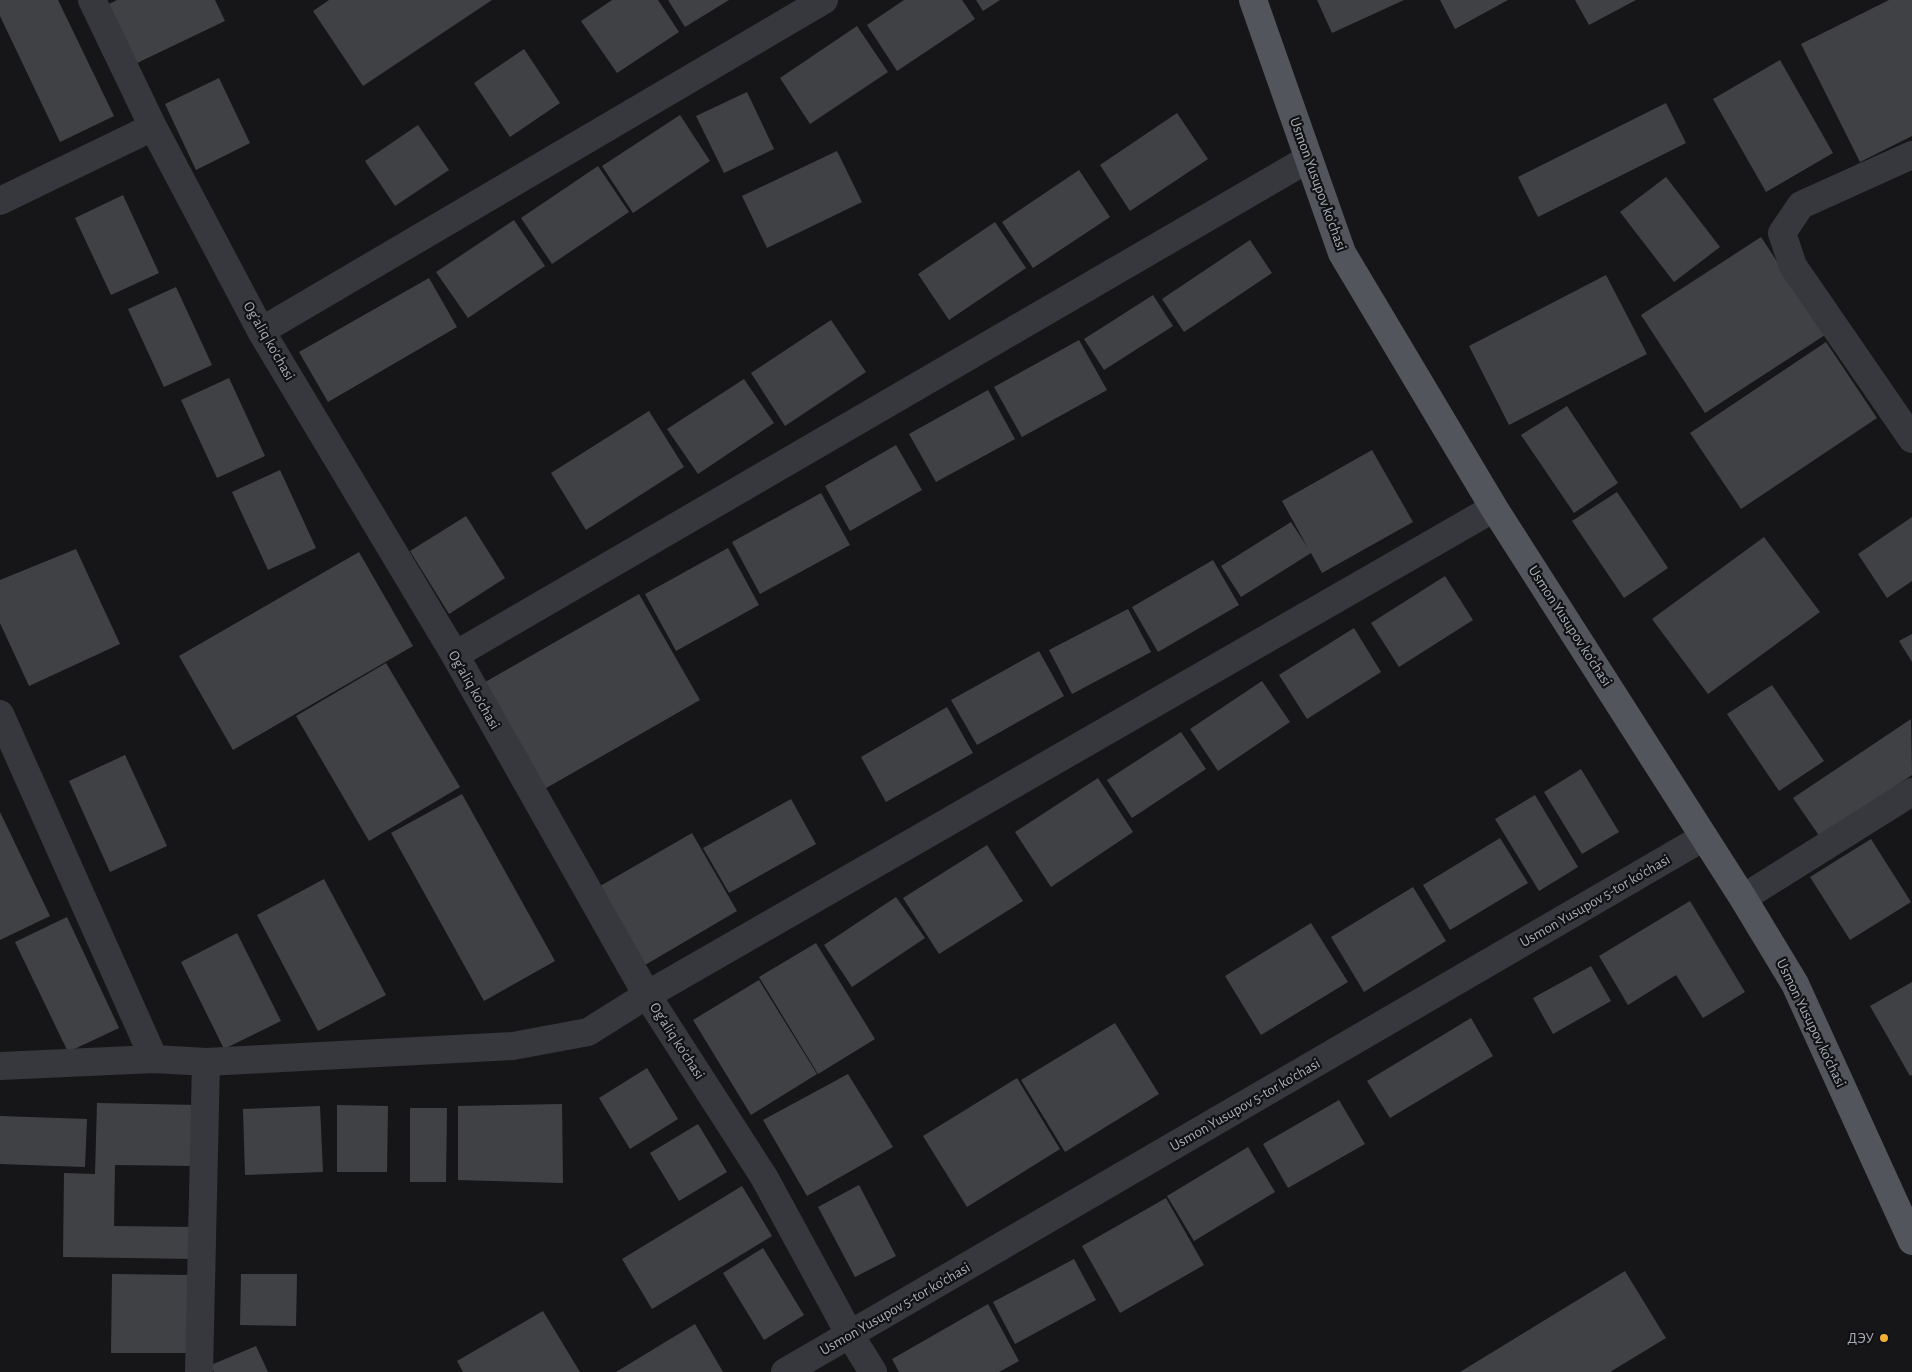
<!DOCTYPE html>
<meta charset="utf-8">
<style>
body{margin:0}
canvas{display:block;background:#161618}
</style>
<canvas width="1912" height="1372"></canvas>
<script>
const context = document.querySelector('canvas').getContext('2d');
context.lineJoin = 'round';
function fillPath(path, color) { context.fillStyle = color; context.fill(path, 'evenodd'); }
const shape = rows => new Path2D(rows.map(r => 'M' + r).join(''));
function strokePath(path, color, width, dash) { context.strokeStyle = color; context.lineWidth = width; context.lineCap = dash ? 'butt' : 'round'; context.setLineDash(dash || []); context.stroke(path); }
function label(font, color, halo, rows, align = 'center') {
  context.font = font + ' "Alegreya Sans",sans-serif'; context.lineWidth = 4.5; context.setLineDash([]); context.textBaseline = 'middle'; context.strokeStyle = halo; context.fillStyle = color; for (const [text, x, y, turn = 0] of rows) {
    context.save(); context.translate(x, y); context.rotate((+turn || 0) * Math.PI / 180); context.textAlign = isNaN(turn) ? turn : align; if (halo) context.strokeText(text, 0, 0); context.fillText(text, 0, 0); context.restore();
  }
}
fillPath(shape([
 [0,0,58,0,114,116,60,142,0,16],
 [117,0,215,0,225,21,137,63,109,4],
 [329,0,492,0,363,86,313,11],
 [612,0,658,0,679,32,617,73,581,21],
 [668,0,729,0,685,27],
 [904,0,962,0,975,19,897,71,867,25],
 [976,0,1000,0,983,11],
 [1317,0,1404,0,1332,33],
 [1440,0,1508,0,1455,29],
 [1575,0,1636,0,1589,25],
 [1889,0,1912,0,1912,136,1860,162,1801,44],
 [857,26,888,72,810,124,780,78],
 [524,49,560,103,510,137,474,83],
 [1780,60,1833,153,1766,192,1713,99],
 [219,78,250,143,196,170,165,104],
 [747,92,774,149,724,173,696,116],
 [1666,103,1686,143,1538,217,1518,177],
 [1177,113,1208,159,1130,211,1100,165],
 [680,115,710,161,633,213,602,166],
 [418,125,449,170,395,206,365,161],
 [837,151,862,202,767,248,742,196],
 [598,166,629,212,552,264,521,218],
 [1079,170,1110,217,1033,268,1002,222],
 [1666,177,1720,247,1674,282,1620,212],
 [123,195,159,273,111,295,75,218],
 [514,220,545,266,468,318,436,272],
 [995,222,1026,268,949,320,918,274],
 [1761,237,1825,335,1705,413,1641,315],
 [1250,240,1272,273,1184,332,1162,299],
 [1606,275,1647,354,1509,425,1469,346],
 [429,278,457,327,328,402,299,352],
 [176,287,212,365,164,387,128,309],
 [1153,295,1173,326,1104,370,1084,339],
 [831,320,866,372,785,426,751,373],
 [1079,340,1107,390,1022,437,994,387],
 [1826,342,1877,418,1741,509,1690,433],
 [229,378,265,456,217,478,181,400],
 [744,379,774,423,698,474,667,429],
 [988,390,1015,439,936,482,909,434],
 [1567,406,1618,483,1574,513,1521,435],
 [649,411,684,467,586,530,551,473],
 [896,445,922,490,850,531,825,486],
 [1372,450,1413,522,1322,573,1311,553,1241,597,1221,566,1291,522,1308,548,1282,501],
 [280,470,316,548,268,570,232,492],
 [1617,492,1668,568,1624,598,1572,521],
 [821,493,850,545,760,594,732,542],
 [466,516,505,578,449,614,410,551],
 [1912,517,1912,581,1887,598,1858,554],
 [1764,537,1820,612,1708,694,1652,619],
 [728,548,759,605,676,651,645,594],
 [76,549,120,644,29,686,0,623,0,580],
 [359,552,413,646,233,750,179,656],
 [1213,560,1239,605,1158,652,1132,607],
 [1445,576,1473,620,1399,667,1371,623],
 [639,594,700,700,541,791,480,685],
 [1128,609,1151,652,1072,694,1049,650],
 [1354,628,1381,672,1307,719,1279,675],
 [1912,634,1912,662,1899,641],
 [1039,651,1064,696,977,745,951,700],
 [386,663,460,787,369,841,296,716],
 [1262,681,1290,722,1218,771,1190,729],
 [1772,685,1824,761,1779,791,1727,714],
 [947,707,973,753,886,802,861,757],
 [1911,719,1912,775,1820,837,1793,798],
 [1181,732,1206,769,1132,818,1107,780],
 [125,755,167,846,110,872,69,781],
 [1581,769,1619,832,1582,854,1544,792],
 [1098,778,1133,832,1051,887,1015,832],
 [462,794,555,961,484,1001,391,833],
 [1535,795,1578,867,1539,891,1495,819],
 [791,799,816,844,729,893,703,848],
 [0,812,50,916,0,940],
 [692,833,737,911,640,968,595,889],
 [1500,838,1528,883,1450,930,1423,885],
 [1871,839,1911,902,1850,940,1810,877],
 [987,845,1023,901,939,954,903,898],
 [324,879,386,995,318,1031,257,915],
 [1413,887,1446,941,1364,992,1331,937],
 [896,897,925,938,852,987,824,945],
 [1690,901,1745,992,1703,1018,1676,975,1628,1005,1599,956],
 [67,917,119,1028,68,1052,15,942],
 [1311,923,1348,982,1261,1035,1225,976],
 [237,933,281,1021,224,1049,181,962],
 [816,943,875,1039,818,1074,759,977],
 [1591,966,1611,1001,1553,1034,1533,998],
 [759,980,817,1074,751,1115,693,1020],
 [1912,982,1912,1075,1910,1076,1870,1006],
 [1471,1018,1493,1056,1390,1118,1367,1081],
 [1115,1023,1159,1094,1065,1152,1021,1080],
 [647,1068,678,1119,630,1149,599,1098],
 [848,1074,893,1147,807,1196,763,1120],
 [1017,1078,1060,1149,967,1207,923,1136],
 [1339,1100,1365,1144,1288,1188,1263,1144],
 [97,1103,198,1105,197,1166,115,1165,114,1226,196,1227,196,1259,63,1257,64,1173,95,1174],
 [562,1104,563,1183,458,1180,458,1106],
 [337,1105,388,1106,387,1172,337,1172],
 [320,1106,323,1172,245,1175,243,1109],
 [410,1108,447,1108,446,1182,410,1182],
 [0,1116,87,1119,85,1167,0,1164],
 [698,1124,727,1172,679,1201,650,1153],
 [1248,1147,1275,1192,1194,1241,1167,1196],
 [859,1185,896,1256,855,1277,818,1207],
 [742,1186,772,1236,652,1309,622,1259],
 [1166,1198,1204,1265,1120,1313,1082,1246],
 [763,1248,804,1315,764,1340,723,1273],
 [1074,1259,1096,1300,1015,1344,993,1302],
 [1625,1271,1666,1338,1610,1372,1460,1372],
 [112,1274,188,1275,187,1353,111,1353],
 [241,1274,297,1274,296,1326,240,1325],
 [988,1304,1019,1361,999,1372,899,1372,892,1359],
 [543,1311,580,1372,463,1372,457,1361],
 [695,1324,723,1372,616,1372],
 [256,1346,268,1372,214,1372,211,1365]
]), '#404145');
strokePath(shape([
 [92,0,153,127,261,331,455,655,647,995,764,1177,850,1335,873,1372],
 [1912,155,1801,205,1782,233,1793,266,1912,439],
 [0,201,153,127],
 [261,331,824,0],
 [455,655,1308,159],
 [0,714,154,1059],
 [1743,898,1912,792],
 [0,1066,154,1059,206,1062,513,1046,588,1032,647,995,1494,508],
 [199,1372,206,1062],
 [785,1372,1704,837]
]), '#37383d', 28);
strokePath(shape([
 [1253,0,1342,253,1494,508,1743,898,1795,984,1912,1241]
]), '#53555c', 28);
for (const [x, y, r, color] of [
 [1884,1338,5,"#f2b134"]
]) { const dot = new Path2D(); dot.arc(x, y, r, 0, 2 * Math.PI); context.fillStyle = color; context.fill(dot); strokePath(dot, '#111113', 2); }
label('15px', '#a8adb8', '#111113', [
 ["Usmon Yusupov ko'chasi",1318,184,70],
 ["Og'aliq ko'chasi",269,341,60],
 ["Usmon Yusupov ko'chasi",1570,626,57],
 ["Og'aliq ko'chasi",474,690,60],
 ["Usmon Yusupov 5-tor ko'chasi",1595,901,-30],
 ["Usmon Yusupov ko'chasi",1811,1023,64],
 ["Og'aliq ko'chasi",677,1041,57],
 ["Usmon Yusupov 5-tor ko'chasi",1245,1105,-30],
 ["Usmon Yusupov 5-tor ko'chasi",895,1309,-30]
]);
label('15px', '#a8adb8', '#111113', [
 ["ДЭУ",1874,1338]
], 'right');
</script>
